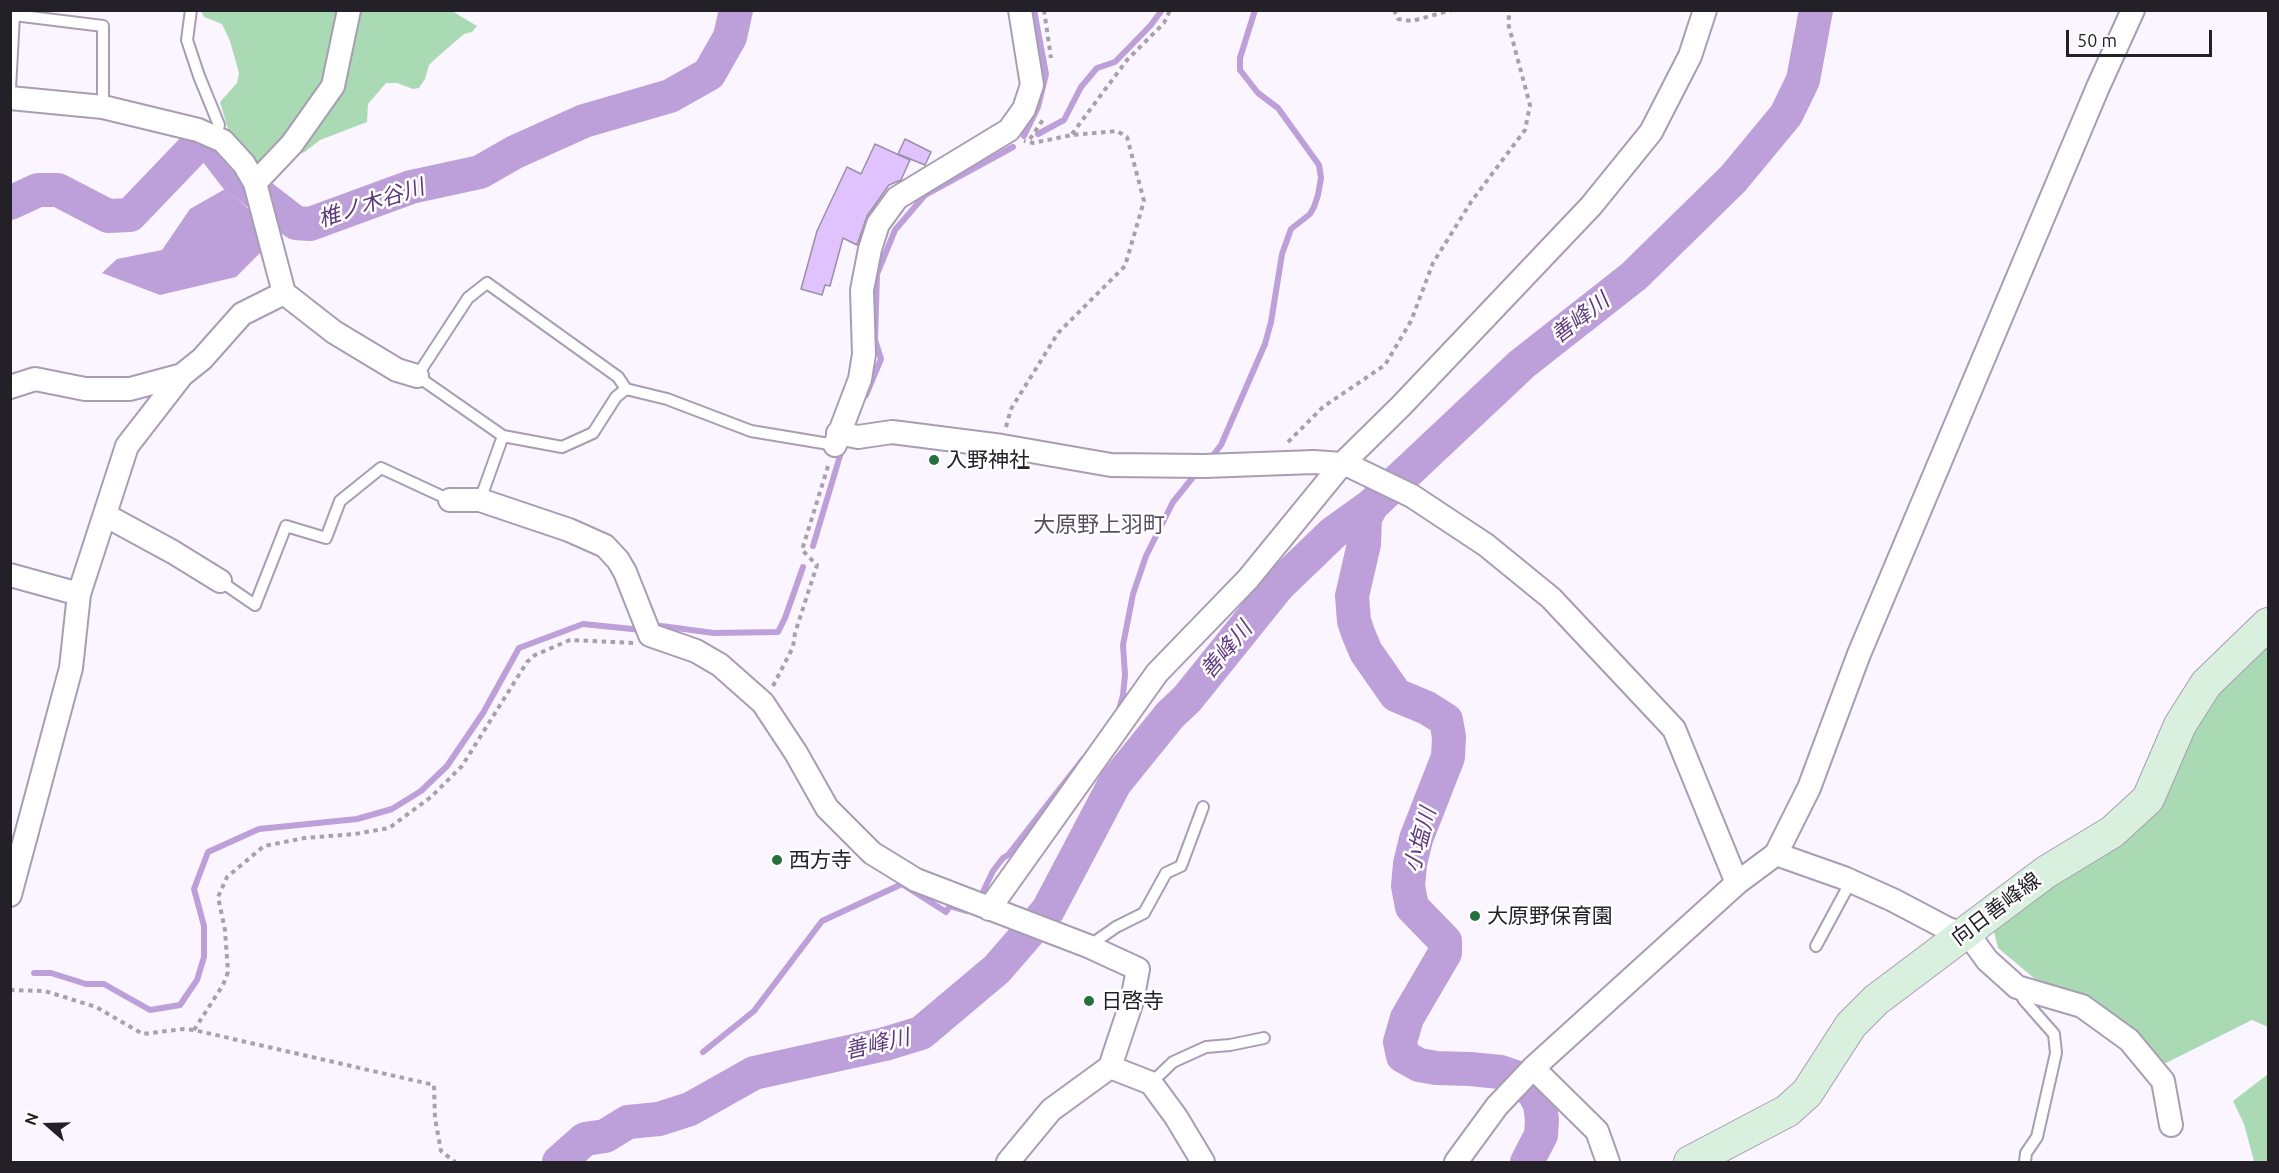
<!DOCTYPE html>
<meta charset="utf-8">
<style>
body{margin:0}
#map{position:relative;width:2279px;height:1173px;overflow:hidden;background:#faf5ff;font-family:Ubuntu,sans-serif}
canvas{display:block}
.frame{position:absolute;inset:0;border:12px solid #242028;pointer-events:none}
.north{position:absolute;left:18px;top:1095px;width:60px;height:60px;-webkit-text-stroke:4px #fff;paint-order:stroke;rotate:290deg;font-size:16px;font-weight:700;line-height:24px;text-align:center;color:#242028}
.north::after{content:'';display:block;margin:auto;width:21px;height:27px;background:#242028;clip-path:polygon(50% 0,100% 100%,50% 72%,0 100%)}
.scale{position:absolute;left:2066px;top:30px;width:146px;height:27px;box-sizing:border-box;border:3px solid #242028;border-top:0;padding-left:8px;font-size:18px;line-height:21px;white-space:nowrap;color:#242028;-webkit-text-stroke:4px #fff;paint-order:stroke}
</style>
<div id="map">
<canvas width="2279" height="1173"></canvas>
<div class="frame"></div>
<div class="north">N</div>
<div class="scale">50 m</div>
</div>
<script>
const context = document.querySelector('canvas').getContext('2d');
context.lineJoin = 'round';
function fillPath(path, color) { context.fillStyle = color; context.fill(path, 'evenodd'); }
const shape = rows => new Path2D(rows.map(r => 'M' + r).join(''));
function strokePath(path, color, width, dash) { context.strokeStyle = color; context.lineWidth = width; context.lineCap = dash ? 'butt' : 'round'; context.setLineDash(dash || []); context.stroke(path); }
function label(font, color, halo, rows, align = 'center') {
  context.font = font + ' Ubuntu,"Noto Sans JP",sans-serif'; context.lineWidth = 5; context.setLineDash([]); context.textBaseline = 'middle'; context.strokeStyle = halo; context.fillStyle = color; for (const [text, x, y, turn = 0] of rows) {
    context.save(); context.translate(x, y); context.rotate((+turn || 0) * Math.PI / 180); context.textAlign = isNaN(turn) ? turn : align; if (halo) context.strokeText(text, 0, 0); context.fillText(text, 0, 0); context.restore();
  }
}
fillPath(shape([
 [201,11,452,11,477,26,472,32,464,34,434,60,429,65,425,79,419,88,413,89,397,83,386,83,368,104,367,122,320,140,306,151,260,176,230,136,220,102,237,83,239,73,230,41,222,24,204,17],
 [2268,632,2268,1027,2252,1020,2164,1064,2098,1009,2034,978,1998,948,1992,924,2149,811,2211,692],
 [2268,1074,2268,1162,2257,1162,2254,1161,2244,1124,2233,1101]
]), '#a9dab4');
fillPath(shape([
 [225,189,249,209,262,251,236,277,160,295,102,273,117,259,162,250,190,209]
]), '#bda0d9');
strokePath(shape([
 [1038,134,1064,120,1081,87,1097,68,1115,62,1151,25,1162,10],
 [1024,136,1038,107,1046,74,1034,10],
 [866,395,881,359,875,340,877,274,895,230,925,195,1013,147],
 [1210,459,1221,445,1265,344,1271,322,1282,254,1291,229,1310,214,1314,207,1318,195,1321,178,1319,165,1278,108,1258,93,1240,70,1240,58,1255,10],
 [813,546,842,449],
 [652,628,661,626,714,633,778,632,785,618,803,567],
 [1119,710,1123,695,1125,675,1123,645,1133,594,1146,556,1173,502,1194,476],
 [980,898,993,871,1003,858,1008,855,1083,759],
 [34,973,51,973,86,984,104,984,150,1010,180,1005,197,980,204,957,204,926,194,889,208,852,259,829,357,819,392,809,421,791,447,766,483,713,519,648,583,624,642,630],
 [703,1052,754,1011,822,921,902,884,946,912,950,906,967,911]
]), '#bda0d9', 6);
strokePath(shape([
 [10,203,38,190,58,190,108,216,130,215,199,143,212,146,235,176,296,223,310,224,411,187,480,172,515,152,584,121,670,96,709,74,730,37,736,10],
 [1372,505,1365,518,1364,544,1352,596,1354,621,1358,633,1366,652,1396,695,1427,708,1446,720,1449,737,1448,757,1416,839,1410,864,1408,886,1412,907,1445,941,1445,953,1407,1018,1400,1042,1403,1056,1419,1065,1436,1068,1470,1069,1500,1072,1515,1077,1526,1086,1534,1093,1540,1104,1542,1120,1541,1135,1527,1162],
 [559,1162,585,1139,605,1136,628,1122,659,1119,690,1109,754,1073,885,1044,921,1033,997,969,1048,910,1115,783,1170,715,1187,699,1278,586,1333,533,1372,505,1522,364,1634,276,1733,179,1786,115,1803,80,1816,10]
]), '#bda0d9', 34);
const building = shape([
 [905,139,931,152,925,165,898,154,905,139],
 [875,144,910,160,901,180,889,185,867,216,857,245,843,238,830,286,825,285,822,295,801,289,817,231,847,167,861,174,875,144]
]);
fillPath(building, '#e0c2fe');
strokePath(building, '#9a90a5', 1.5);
const lane = shape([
 [191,10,187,40,199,76,219,125,216,138],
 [10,89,14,15,103,26,103,107],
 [626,389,618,377,487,283,468,298,417,376,503,436,562,447,593,433,616,397,626,389,667,399,751,431,835,445],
 [480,500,503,436],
 [220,581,255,605,286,526,326,538,340,501,381,468,450,500],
 [1089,946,1116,927,1144,913,1166,873,1181,866,1203,807],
 [1816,946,1851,881],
 [2018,990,2024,1000,2054,1034,2056,1053,2037,1137,2026,1153,2025,1162],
 [1151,1083,1173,1062,1206,1047,1230,1045,1264,1038]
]);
const street = shape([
 [10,98,103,107,198,130,223,141,244,164,255,183,284,293,334,332,397,370,417,376],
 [255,183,292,144,333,86,349,10],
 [10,387,35,379,85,389,130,389,182,375],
 [838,433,858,437,892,432,1002,446,1111,465,1204,466,1314,462,1342,464,1352,467,1412,496,1486,545,1551,598,1674,729,1737,883],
 [835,445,860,379,864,354,862,290,870,249,878,224,897,198,1009,130,1024,109,1032,85,1020,10],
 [450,500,480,500,569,530,605,546,618,560,625,572,650,635,696,651,720,665,763,703,796,753,827,808,872,853,916,880,1088,946,1138,969,1132,1001,1110,1067,1051,1110,1008,1162],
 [105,515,173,552,220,581],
 [10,575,79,594],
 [1776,854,1844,878,1893,900,1948,929,1964,934,1974,942,1987,960,2017,987,2082,1006,2129,1040,2163,1081,2171,1125],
 [10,895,71,668,79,594,127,446,182,375,202,359,242,314,284,293],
 [989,909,1157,673,1248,579,1342,464,1401,406,1591,206,1651,132,1690,56,1705,10],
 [1110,1067,1151,1083,1176,1117,1203,1162],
 [1456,1162,1497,1106,1533,1068],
 [1608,1162,1597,1131,1533,1068,1737,883,1776,854,1809,788,1859,654,2098,87,2133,10]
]);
const secondary = shape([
 [1690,1162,1787,1111,1807,1093,1851,1025,1876,1000,2046,872,2112,832,2148,799,2180,725,2206,684,2268,624]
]);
strokePath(lane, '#a89db3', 14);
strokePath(street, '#a89db3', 26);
strokePath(secondary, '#a89db3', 34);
strokePath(shape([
 [1044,10,1051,58],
 [1394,10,1398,19,1412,21,1452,10],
 [1072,134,1127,60,1164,23,1170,10],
 [1030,139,1044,118],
 [1006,427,1011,409,1058,333,1125,266,1144,201,1127,137,1117,131,1072,135,1033,143,1024,141],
 [1288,442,1323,407,1385,365,1411,321,1433,263,1471,202,1525,130,1530,105,1508,23,1510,10],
 [773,686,793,647,795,633,817,565,802,550,829,463],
 [10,990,45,991,96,1007,143,1034,183,1029,194,1030,434,1085,435,1118,441,1151,455,1162],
 [194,1030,223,985,228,972,225,930,218,897,227,877,264,846,305,838,355,834,389,828,431,797,462,766,527,662,535,655,570,640,634,643]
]), '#a6a1aa', 4, [4.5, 4.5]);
strokePath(lane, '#fff', 10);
strokePath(street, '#fff', 22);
strokePath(secondary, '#d9f0df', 32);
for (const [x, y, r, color] of [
 [934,460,6,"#24703f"],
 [777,860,6,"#24703f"],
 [1475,916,6,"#24703f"],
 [1089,1001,6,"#24703f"]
]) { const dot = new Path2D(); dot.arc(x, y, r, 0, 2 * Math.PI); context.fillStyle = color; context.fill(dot); strokePath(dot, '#fff', 2); }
label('21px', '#242028', '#fff', [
 ["入野神社",946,460],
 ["西方寺",789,860],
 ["大原野保育園",1487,916],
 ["日啓寺",1101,1001]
], 'left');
label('21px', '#242028', '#fff', [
 ["向日善峰線",1996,909,-37]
]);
label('italic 22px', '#5f397e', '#fff', [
 ["椎ノ木谷川",371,203,-18],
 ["善峰川",1580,318,-38],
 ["善峰川",1226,650,-50],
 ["小塩川",1420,840,-75],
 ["善峰川",877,1044,-13]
]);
label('22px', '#584e62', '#fff', [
 ["大原野上羽町",1099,525]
]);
</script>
